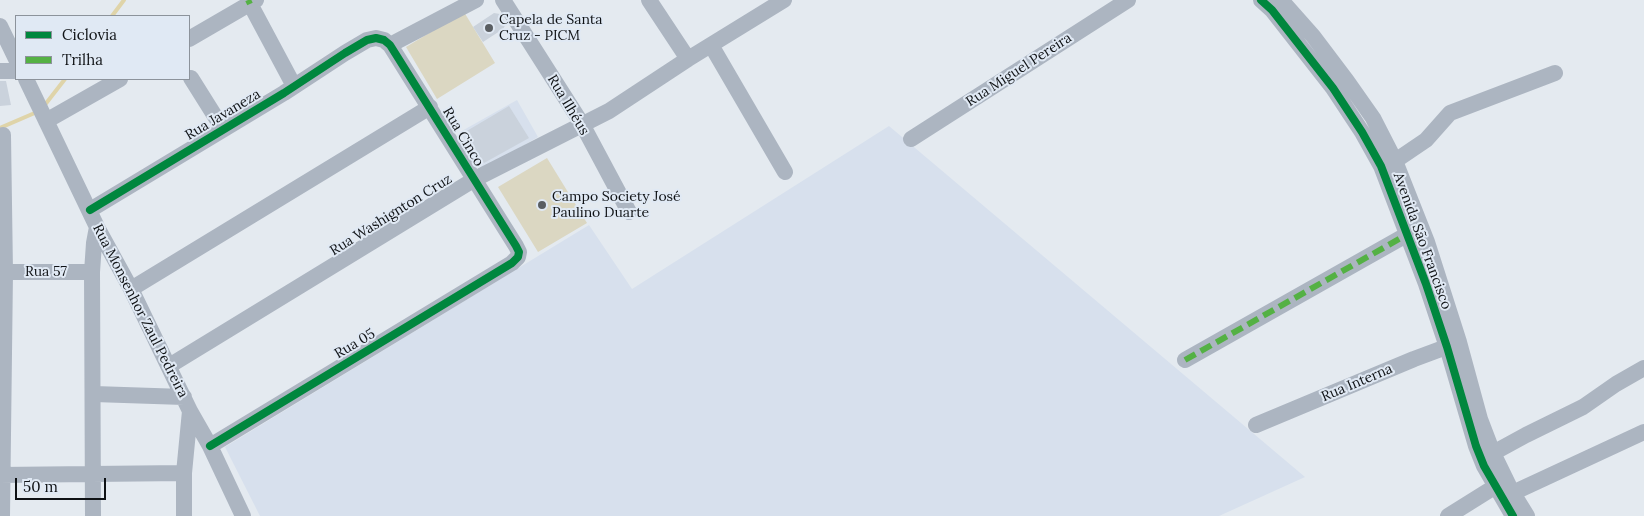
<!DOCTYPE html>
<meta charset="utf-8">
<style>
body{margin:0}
#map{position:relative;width:1644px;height:516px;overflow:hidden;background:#e4eaf0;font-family:Lora,serif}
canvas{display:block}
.legend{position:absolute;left:15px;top:15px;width:175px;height:65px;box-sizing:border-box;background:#e0e9f4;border:1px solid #8c939b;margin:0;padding:6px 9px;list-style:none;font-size:15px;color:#0f1215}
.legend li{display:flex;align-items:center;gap:10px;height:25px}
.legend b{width:25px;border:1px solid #8c939b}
.scale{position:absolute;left:15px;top:478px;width:91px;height:22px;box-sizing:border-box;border:2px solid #0f1215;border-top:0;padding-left:6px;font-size:15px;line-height:18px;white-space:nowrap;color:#0f1215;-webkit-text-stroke:4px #e0e9f4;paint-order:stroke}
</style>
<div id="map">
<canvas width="1644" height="516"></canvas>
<ul class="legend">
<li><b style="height:6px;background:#00873e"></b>Ciclovia</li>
<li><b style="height:6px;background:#54b144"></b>Trilha</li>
</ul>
<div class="scale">50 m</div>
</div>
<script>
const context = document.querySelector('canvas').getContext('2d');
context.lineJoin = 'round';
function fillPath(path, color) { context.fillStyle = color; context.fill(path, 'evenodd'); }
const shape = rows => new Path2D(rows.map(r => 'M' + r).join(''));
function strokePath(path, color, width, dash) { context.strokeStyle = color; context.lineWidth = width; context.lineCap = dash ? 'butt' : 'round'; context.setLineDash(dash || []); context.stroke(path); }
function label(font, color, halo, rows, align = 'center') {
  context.font = font + ' Lora,serif'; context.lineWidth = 4; context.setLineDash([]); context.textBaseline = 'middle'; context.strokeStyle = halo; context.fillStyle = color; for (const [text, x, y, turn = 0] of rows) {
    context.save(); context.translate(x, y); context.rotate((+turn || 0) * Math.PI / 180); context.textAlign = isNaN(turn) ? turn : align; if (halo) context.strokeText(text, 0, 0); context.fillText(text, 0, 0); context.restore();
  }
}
fillPath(shape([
 [517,100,538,137,482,170,460,132],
 [889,126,1305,477,1219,516,260,516,225,447,589,225,632,289]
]), '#d7e0ed');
fillPath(shape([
 [464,12,495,63,437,99,406,47],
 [547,158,587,223,538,252,498,187]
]), '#dbd7c2');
strokePath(shape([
 [112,16,124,0],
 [44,106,65,79],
 [0,128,37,112]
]), '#dfd4a9', 4);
fillPath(shape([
 [494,13,500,14,506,24,503,29,483,42,473,27],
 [0,81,6,81,11,105,0,106],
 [509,106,529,138,484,163,465,132]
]), '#cad2dc');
strokePath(shape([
 [248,0,294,86],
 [503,0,582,124,629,212],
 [649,0,688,59],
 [1261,0,1272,10,1333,88,1362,132,1381,166,1426,284,1447,347,1476,446,1484,466,1513,516],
 [1281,0,1313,36,1347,81,1373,118,1395,161,1427,242,1459,342,1480,419,1493,453,1511,490,1527,516],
 [0,26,16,59],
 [189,39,256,0],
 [390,45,476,0],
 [711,45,785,172],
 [0,71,16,71],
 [191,78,223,129],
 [26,79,97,227,131,289,190,411,210,446,243,516],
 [46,121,120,79],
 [911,139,1128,0],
 [1385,165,1395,161,1426,140,1450,113,1555,73],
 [90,210,284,93,345,53,367,40,376,38,384,40,390,45,516,246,519,252,518,257,512,263,210,446],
 [0,272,92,272],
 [131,289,430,107],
 [1185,360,1408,234],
 [169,366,475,179,609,111,688,59,784,0],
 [94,394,184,397],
 [1256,425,1414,359,1457,343],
 [1493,453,1526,435,1583,407,1616,384,1644,368],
 [0,475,184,473],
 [1504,497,1644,432],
 [2,516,5,272,3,135],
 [93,516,92,272,94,243,97,227],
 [184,516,184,473,190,411],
 [1448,516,1496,486]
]), '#acb5c1', 16);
strokePath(shape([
 [248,0,250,4],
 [1185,360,1408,234]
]), '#54b144', 6, [12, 6]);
strokePath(shape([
 [1261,0,1272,10,1333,88,1362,132,1381,166,1426,284,1447,347,1476,446,1484,466,1513,516],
 [90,210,284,93,345,53,367,40,376,38,384,40,390,45,516,246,519,252,518,257,512,263,210,446]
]), '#00873e', 8);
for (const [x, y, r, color] of [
 [489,28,5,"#5a5e62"],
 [542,205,5,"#5a5e62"]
]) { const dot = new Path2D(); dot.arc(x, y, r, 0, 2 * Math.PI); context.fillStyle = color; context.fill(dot); strokePath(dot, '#e0e9f4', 2); }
label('14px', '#0f1215', '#e0e9f4', [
 ["Capela de Santa",499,20],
 ["Cruz - PICM",499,36],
 ["Campo Society José",552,197],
 ["Paulino Duarte",552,213]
], 'left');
label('14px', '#0f1215', '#e0e9f4', [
 ["Rua Miguel Pereira",1019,70,-33],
 ["Rua Ilhéus",568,105,59],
 ["Rua Javaneza",223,115,-31],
 ["Rua Cinco",463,137,59],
 ["Rua Washignton Cruz",391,215,-32],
 ["Avenida São Francisco",1422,241,70],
 ["Rua 57",46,272],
 ["Rua Monsenhor Zaul Pedreira",140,311,63],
 ["Rua 05",355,344,-31],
 ["Rua Interna",1357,383,-23]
]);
</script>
